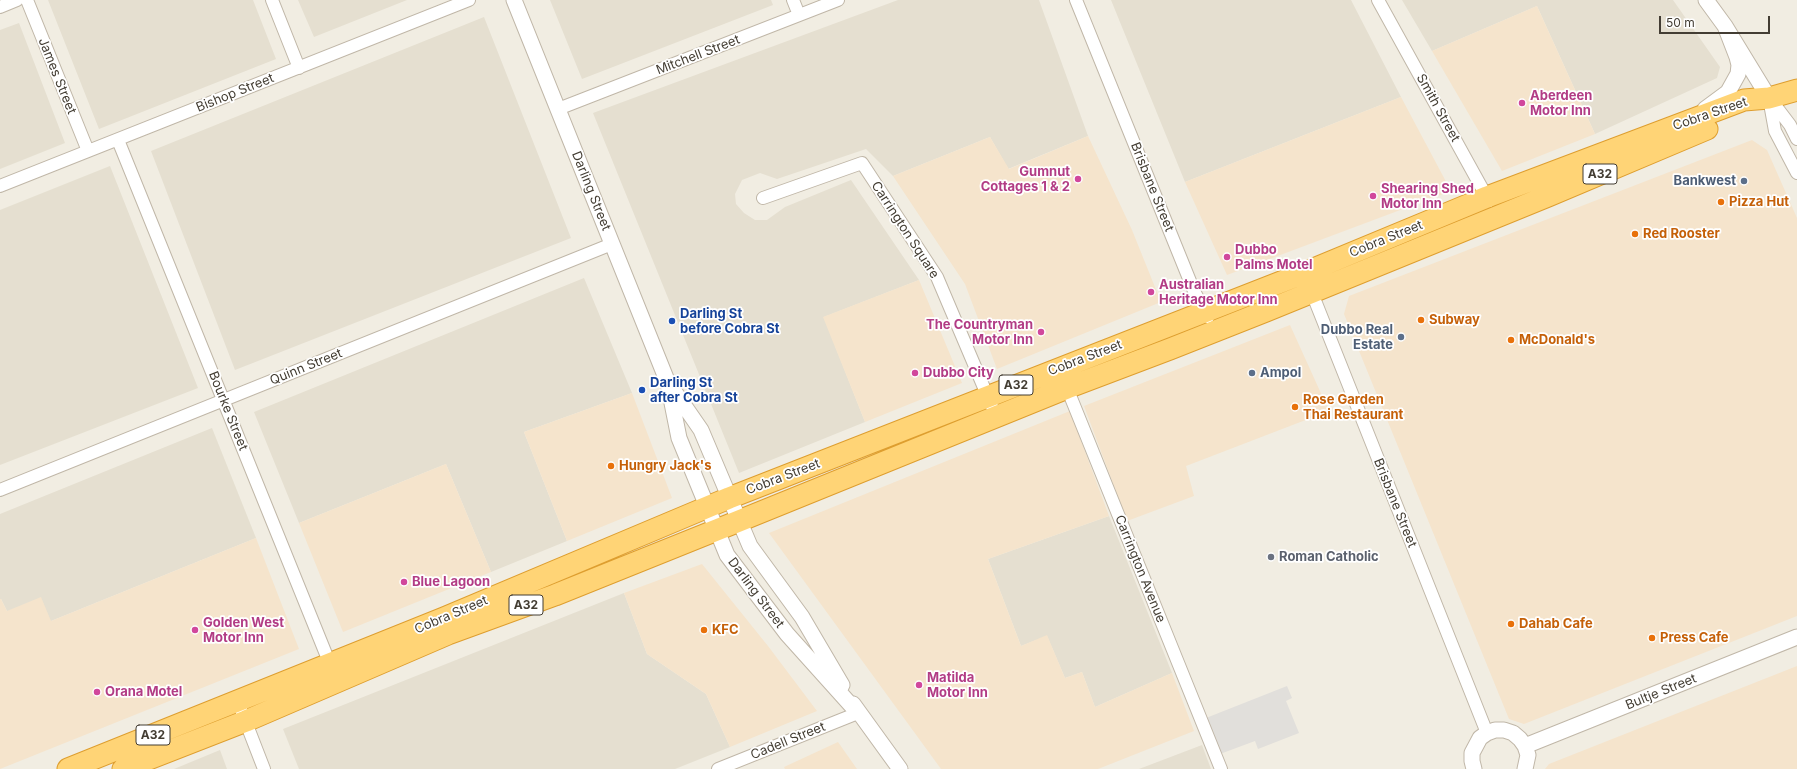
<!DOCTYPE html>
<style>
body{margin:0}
#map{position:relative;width:1797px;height:769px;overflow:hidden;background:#f1ede2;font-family:Inter,sans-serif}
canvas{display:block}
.scale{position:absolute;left:1659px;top:16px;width:111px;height:18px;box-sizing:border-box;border:2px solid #433d33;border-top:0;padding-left:5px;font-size:12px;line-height:14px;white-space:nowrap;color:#433d33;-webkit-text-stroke:3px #fff;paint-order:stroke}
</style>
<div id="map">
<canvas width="1797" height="769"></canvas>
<div class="scale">50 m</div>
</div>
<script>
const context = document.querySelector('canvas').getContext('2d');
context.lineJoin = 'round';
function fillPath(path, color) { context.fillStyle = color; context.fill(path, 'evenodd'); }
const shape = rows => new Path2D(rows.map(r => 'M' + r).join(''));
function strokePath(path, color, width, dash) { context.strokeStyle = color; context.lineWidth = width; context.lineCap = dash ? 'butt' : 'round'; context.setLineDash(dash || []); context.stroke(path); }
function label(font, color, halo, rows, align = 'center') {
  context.font = font + ' Inter,sans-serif'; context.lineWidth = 3.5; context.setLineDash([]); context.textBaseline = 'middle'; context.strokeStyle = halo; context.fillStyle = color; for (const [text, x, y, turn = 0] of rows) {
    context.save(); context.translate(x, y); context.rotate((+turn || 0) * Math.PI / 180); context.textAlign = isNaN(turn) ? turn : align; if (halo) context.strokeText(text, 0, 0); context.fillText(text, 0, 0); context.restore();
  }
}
fillPath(shape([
 [48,0,253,0,276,59,99,129],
 [298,0,407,0,314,37],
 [550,0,771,0,773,5,582,79],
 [898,0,1039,0,1088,136,1008,169,990,137,893,176,866,149,777,179,760,173,742,180,735,194,736,204,744,213,755,220,767,220,785,207,851,180,919,280,824,317,865,422,739,473,593,113],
 [1111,0,1351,0,1401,97,1185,182],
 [1402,0,1673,0,1720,67,1717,78,1595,134,1537,6,1432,51],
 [484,17,571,238,235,370,151,151],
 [19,23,65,143,0,169,0,30],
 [110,166,198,388,0,465,0,210],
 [584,278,632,393,524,432,567,541,491,572,446,464,299,523,254,412],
 [212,428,256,538,51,621,7,611,1,599,0,599,0,514],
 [1109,516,1172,673,1095,707,1082,672,1065,678,1047,636,1021,646,988,559],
 [624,593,647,654,706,694,730,747,675,769,299,769,283,729],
 [1202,745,1211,769,1139,769],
 [220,750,227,769,174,769]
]), '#e5dfd0');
fillPath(shape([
 [1537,6,1595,134,1502,171,1432,51],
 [1401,97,1451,191,1227,275,1185,182],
 [1088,136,1132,230,1161,302,997,369,965,284,893,176,990,137,1009,169],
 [1752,140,1767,150,1797,218,1797,616,1524,724,1509,719,1344,314,1349,296],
 [919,280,962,383,865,422,823,317],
 [1290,325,1329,411,1186,466,1194,496,1127,521,1084,406],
 [632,393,672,498,567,541,524,432],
 [1070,411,1109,516,988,559,1021,646,1047,635,1065,678,1082,672,1095,707,1172,673,1194,731,1098,769,941,769,769,533],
 [446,464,491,572,343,632,299,523],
 [256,538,299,649,0,769,0,599,1,599,7,611,41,597,51,621],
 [702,564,768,646,817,711,730,747,706,694,647,654,624,593],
 [1797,666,1797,769,1545,769,1549,764],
 [838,742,857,769,785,769,784,767]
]), '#f5e4cc');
fillPath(shape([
 [1287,686,1292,698,1286,701,1299,733,1258,749,1255,741,1220,754,1206,718]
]), '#e1dfdb');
const minor = shape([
 [27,0,88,151],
 [272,0,299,68],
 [793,0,799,15],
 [1076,0,1194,291,1208,317],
 [1378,0,1489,201],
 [0,7,17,0],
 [1769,98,1775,131,1797,173],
 [1771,100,1790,125,1797,139],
 [558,109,838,0],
 [118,140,332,669],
 [0,186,469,0],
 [763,198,862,163,937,277,996,416],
 [1310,288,1487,733],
 [1065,383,1221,769],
 [0,490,612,244],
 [238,702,264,769],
 [718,769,858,713]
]);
const tertiary = shape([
 [514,0,668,383,679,438,727,555,787,634,858,713],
 [1706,0,1725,26,1769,98],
 [1705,109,1728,92,1738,74,1739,65,1737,57,1725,26],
 [672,388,701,430,750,546,802,617,842,685],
 [853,704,900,769],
 [1525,746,1797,637],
 [1474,769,1472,761,1472,753,1480,738,1487,733,1495,730,1504,730,1513,733,1520,739,1525,746,1528,755,1525,769]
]);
const trunk = shape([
 [68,769,444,618,729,498,1304,273,1487,197,1744,100,1769,98,1797,90],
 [123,769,246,721,448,634,555,595,739,521,1067,388,1170,349,1266,311,1548,196,1707,129]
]);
strokePath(minor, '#c0b7a8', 14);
strokePath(tertiary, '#c0b7a8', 17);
strokePath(trunk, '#de9e2f', 23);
strokePath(minor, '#fff', 12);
strokePath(tertiary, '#fff', 15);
strokePath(trunk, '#ffd476', 21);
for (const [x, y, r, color] of [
 [1522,103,4,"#d1479c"],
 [1078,179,4,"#d1479c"],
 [1744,181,4,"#5c6f8a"],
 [1373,196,4,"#d1479c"],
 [1721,202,4,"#e8710a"],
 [1635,234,4,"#e8710a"],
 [1227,257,4,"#d1479c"],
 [1151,292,4,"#d1479c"],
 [1421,320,4,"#e8710a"],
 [672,321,4,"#1a4fb4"],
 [1041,332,4,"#d1479c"],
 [1401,337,4,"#5c6f8a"],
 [1511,340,4,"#e8710a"],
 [915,373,4,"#d1479c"],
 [1252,373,4,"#5c6f8a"],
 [642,390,4,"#1a4fb4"],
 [1295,407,4,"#e8710a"],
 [611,466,4,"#e8710a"],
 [1271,557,4,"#6b7280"],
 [404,582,4,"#d1479c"],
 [1511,624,4,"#e8710a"],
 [195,630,4,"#d1479c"],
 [704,630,4,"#e8710a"],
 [1652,638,4,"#e8710a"],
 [919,685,4,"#d1479c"],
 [97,692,4,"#d1479c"]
]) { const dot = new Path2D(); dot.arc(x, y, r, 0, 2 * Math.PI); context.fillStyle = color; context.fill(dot); strokePath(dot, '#fff', 1.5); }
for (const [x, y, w] of [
 [1600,174,34],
 [1016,385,34],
 [526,605,34],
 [153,735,34]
]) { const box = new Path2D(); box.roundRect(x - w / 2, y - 10, w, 20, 3); context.fillStyle = '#fff'; context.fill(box); strokePath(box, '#433d33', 1); }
label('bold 12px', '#433d33', null, [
 ["A32",1600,174],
 ["A32",1016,385],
 ["A32",526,605],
 ["A32",153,735]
]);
label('13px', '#433d33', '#fff', [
 ["Mitchell Street",698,55,-21],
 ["James Street",57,76,68],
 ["Bishop Street",235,93,-22],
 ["Smith Street",1438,108,61],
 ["Cobra Street",1710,114,-19],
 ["Brisbane Street",1152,187,68],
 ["Darling Street",591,191,68],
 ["Carrington Square",905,230,57],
 ["Cobra Street",1386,239,-22],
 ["Cobra Street",1085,358,-21],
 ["Quinn Street",306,367,-22],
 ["Bourke Street",228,411,68],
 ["Cobra Street",783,477,-21],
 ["Brisbane Street",1395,503,68],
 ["Carrington Avenue",1140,569,68],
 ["Darling Street",756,593,53],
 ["Cobra Street",451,615,-23],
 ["Bultje Street",1661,692,-22],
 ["Cadell Street",788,741,-22]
]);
label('bold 13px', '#b23c85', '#fff', [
 ["Aberdeen",1530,96],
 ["Motor Inn",1530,111],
 ["Gumnut",1070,172,"right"],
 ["Cottages 1 & 2",1070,187,"right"],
 ["Shearing Shed",1381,189],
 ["Motor Inn",1381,204],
 ["Dubbo",1235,250],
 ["Palms Motel",1235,265],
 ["Australian",1159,285],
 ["Heritage Motor Inn",1159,300],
 ["The Countryman",1033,325,"right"],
 ["Motor Inn",1033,340,"right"],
 ["Dubbo City",923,373],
 ["Blue Lagoon",412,582],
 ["Golden West",203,623],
 ["Motor Inn",203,638],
 ["Matilda",927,678],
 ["Motor Inn",927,693],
 ["Orana Motel",105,692]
], 'left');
label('bold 13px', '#4e5e75', '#fff', [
 ["Bankwest",1736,181],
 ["Dubbo Real",1393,330],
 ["Estate",1393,345],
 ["Ampol",1260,373,"left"]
], 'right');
label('bold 13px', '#c56008', '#fff', [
 ["Pizza Hut",1729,202],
 ["Red Rooster",1643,234],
 ["Subway",1429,320],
 ["McDonald's",1519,340],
 ["Rose Garden",1303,400],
 ["Thai Restaurant",1303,415],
 ["Hungry Jack's",619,466],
 ["Dahab Cafe",1519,624],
 ["KFC",712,630],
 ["Press Cafe",1660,638]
], 'left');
label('bold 13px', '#164399', '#fff', [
 ["Darling St",680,314],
 ["before Cobra St",680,329],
 ["Darling St",650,383],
 ["after Cobra St",650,398]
], 'left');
label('bold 13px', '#5b616d', '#fff', [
 ["Roman Catholic",1279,557]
], 'left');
</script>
